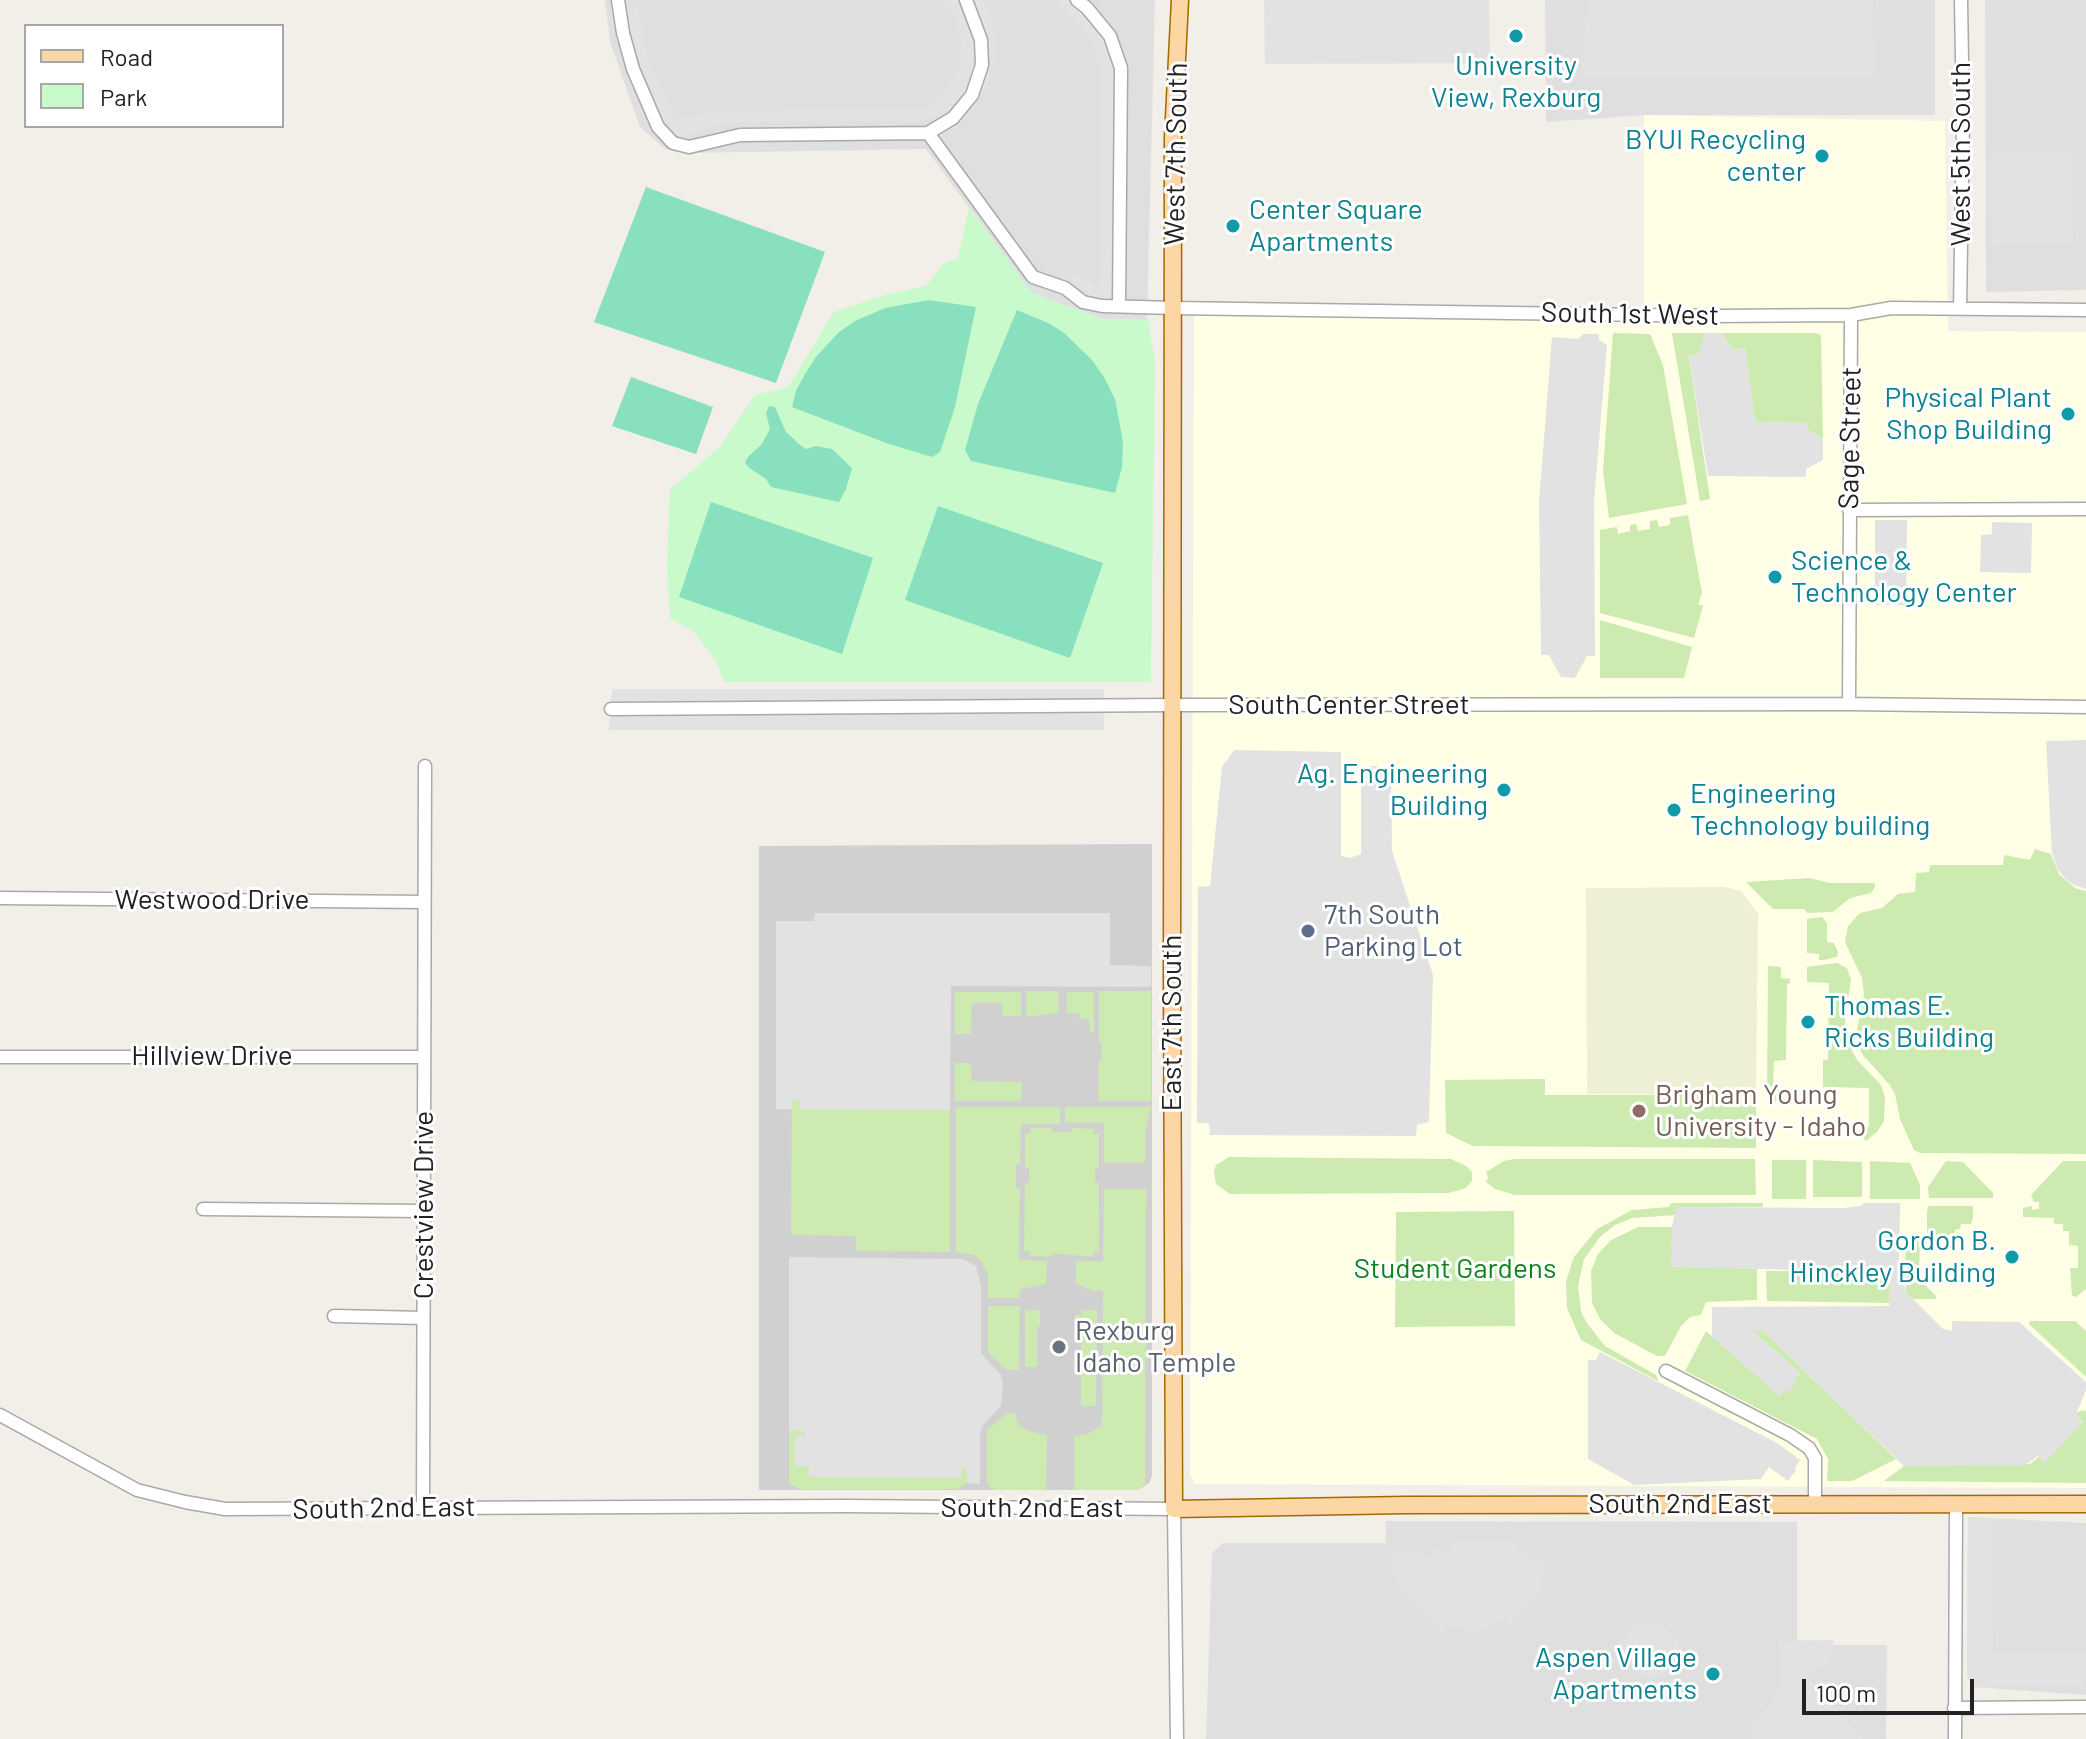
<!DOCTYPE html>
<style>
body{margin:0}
#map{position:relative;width:2086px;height:1739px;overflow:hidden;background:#f2efe9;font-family:Barlow,sans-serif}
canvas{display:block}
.legend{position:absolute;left:24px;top:24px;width:260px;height:104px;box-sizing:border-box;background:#fff;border:2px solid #a7a7a7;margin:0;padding:10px 14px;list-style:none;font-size:24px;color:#222}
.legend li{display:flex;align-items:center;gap:16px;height:40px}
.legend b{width:40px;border:2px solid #a7a7a7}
.scale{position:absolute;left:1802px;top:1679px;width:172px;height:36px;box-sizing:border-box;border:4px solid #222;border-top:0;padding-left:10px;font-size:24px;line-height:28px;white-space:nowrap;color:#222;-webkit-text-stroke:6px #fff;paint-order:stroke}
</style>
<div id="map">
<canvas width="2086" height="1739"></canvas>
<ul class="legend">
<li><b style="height:10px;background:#fcd6a4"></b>Road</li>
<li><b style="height:22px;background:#c8facc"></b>Park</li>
</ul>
<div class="scale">100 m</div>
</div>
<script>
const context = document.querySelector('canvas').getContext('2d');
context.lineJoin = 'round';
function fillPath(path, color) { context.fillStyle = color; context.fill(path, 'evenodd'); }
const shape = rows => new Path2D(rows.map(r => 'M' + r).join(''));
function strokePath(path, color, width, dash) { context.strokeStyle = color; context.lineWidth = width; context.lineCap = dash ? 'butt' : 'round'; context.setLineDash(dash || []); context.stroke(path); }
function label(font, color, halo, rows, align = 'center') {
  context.font = font + ' Barlow,sans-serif'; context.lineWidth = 6; context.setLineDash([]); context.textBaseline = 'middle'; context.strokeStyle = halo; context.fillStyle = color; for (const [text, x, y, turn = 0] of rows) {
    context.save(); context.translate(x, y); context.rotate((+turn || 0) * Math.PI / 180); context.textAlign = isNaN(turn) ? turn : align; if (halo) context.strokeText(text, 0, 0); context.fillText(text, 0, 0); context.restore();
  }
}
fillPath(shape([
 [605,0,1155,0,1147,320,1103,319,1032,293,926,149,689,153,665,149,640,127,610,42],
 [1545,0,1935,0,1935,115,1644,115,1546,122],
 [1985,0,2086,0,2086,290,1986,292],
 [1968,1517,2086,1523,2086,1695,1974,1687,1967,1676],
 [1386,1521,1797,1522,1797,1645,1887,1645,1886,1739,1206,1739,1212,1553,1223,1543,1386,1543]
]), '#e0dfdf');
fillPath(shape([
 [1644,115,1945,121,1948,331,2086,332,2086,1488,1195,1484,1190,1475,1194,306,1644,313]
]), '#ffffe5');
fillPath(shape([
 [1152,844,1152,1476,1149,1483,1138,1490,759,1490,759,846]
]), '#d0d0d0');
fillPath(shape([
 [1725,887,1741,891,1758,913,1756,1095,1587,1094,1586,888]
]), '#eef0d5');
fillPath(shape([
 [1613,333,1650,334,1663,365,1687,504,1609,518,1603,471],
 [1672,333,1705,333,1698,355,1689,356,1710,499,1700,501],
 [1721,333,1814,333,1821,335,1823,439,1808,430,1808,423,1755,422,1745,348,1733,350],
 [1688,515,1702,593,1698,604,1703,606,1694,638,1600,613,1600,530,1617,527,1618,534,1630,531,1630,525,1636,524,1638,531,1650,529,1650,521,1657,520,1659,527,1670,525,1670,518],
 [1600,620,1692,647,1684,678,1600,678],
 [2035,849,2051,854,2059,874,2075,888,2086,891,2086,1154,1920,1153,1914,1150,1900,1119,1895,1094,1889,1084,1862,1054,1858,1042,1857,1030,1864,994,1862,978,1845,942,1848,926,1860,913,1882,908,1898,894,1915,892,1916,873,1929,872,1930,865,2003,865,2004,855,2030,860],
 [1810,878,1830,883,1875,883,1875,887,1871,893,1850,898,1833,912,1807,913,1804,909,1773,909,1746,882],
 [1822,917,1827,923,1827,942,1834,943,1838,952,1837,957,1824,960,1819,960,1819,954,1807,953,1807,919],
 [1837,963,1847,968,1851,980,1845,1019,1847,1041,1857,1060,1881,1085,1885,1098,1884,1121,1877,1132,1866,1141,1863,1138,1863,1128,1869,1127,1869,1088,1823,1087,1823,1060,1828,1060,1829,983,1807,982,1807,967],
 [1768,966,1781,967,1781,978,1790,979,1790,983,1787,984,1786,1060,1774,1061,1773,1090,1780,1090,1779,1101,1767,1101],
 [1026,991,1058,991,1058,1013,1026,1017],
 [1099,991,1151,991,1151,1101,1098,1101,1099,1061,1101,1061,1102,1043,1099,1042],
 [955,992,1021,992,1021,1016,1002,1016,1002,1003,972,1003,971,1034,955,1034],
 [1067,992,1094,992,1094,1032,1090,1032,1089,1019,1080,1019,1079,1013,1067,1013],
 [955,1063,971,1063,972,1081,1022,1082,1021,1101,955,1101],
 [1545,1079,1545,1095,1756,1095,1756,1148,1473,1146,1446,1133,1445,1080],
 [792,1100,800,1100,800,1109,950,1110,950,1252,856,1251,856,1236,791,1235],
 [956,1107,1060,1107,1060,1124,1021,1124,1020,1164,1016,1164,1016,1188,1020,1189,1019,1260,1047,1261,1046,1284,1020,1289,1019,1298,988,1298,988,1275,982,1262,974,1255,956,1252],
 [1065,1107,1151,1107,1145,1133,1145,1163,1104,1163,1104,1123,1065,1123],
 [1030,1128,1052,1128,1053,1132,1071,1132,1072,1128,1094,1129,1094,1134,1099,1134,1099,1168,1095,1169,1095,1182,1099,1183,1099,1252,1093,1252,1093,1257,1052,1253,1052,1257,1030,1256,1030,1251,1024,1251,1025,1183,1029,1183,1029,1168,1025,1168,1025,1134,1030,1133],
 [1229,1157,1451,1159,1466,1166,1472,1172,1472,1181,1466,1188,1449,1193,1230,1194,1216,1184,1214,1171,1216,1165],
 [1514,1159,1755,1159,1756,1195,1515,1195,1495,1189,1486,1182,1488,1178,1486,1172,1504,1161],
 [1772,1160,1806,1160,1806,1199,1772,1199],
 [1813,1160,1862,1162,1862,1197,1813,1197],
 [1870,1161,1910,1163,1920,1185,1920,1199,1870,1199],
 [1946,1161,1963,1162,1993,1193,1993,1198,1929,1198,1928,1187],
 [2063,1161,2086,1161,2086,1289,2076,1297,2072,1296,2070,1268,2078,1268,2078,1246,2069,1245,2069,1231,2063,1231,2063,1224,2054,1224,2054,1218,2023,1217,2023,1208,2032,1206,2032,1210,2039,1209,2039,1202,2034,1202,2031,1195],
 [1104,1189,1146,1189,1145,1483,1139,1490,1074,1490,1074,1436,1088,1434,1102,1425,1103,1291,1094,1291,1076,1284,1076,1261,1103,1261],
 [1671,1203,1763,1203,1763,1207,1676,1207,1676,1215,1632,1218,1615,1225,1601,1236,1584,1259,1578,1286,1581,1311,1586,1322,1605,1346,1656,1375,1658,1381,1581,1340,1567,1308,1566,1281,1574,1257,1597,1229,1632,1210,1669,1207],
 [1929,1206,1973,1206,1973,1218,1971,1224,1961,1224,1960,1229,1955,1230,1955,1236,1927,1236,1927,1210],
 [1514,1211,1515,1326,1395,1327,1396,1212],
 [1638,1227,1672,1227,1672,1267,1757,1268,1757,1300,1706,1302,1701,1315,1690,1317,1681,1326,1665,1356,1657,1356,1614,1333,1600,1319,1592,1303,1591,1271,1598,1254,1611,1240],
 [1905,1241,1920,1241,1919,1279,1936,1296,1936,1299,1913,1299,1906,1293],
 [1766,1271,1890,1272,1890,1303,1767,1301],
 [988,1306,1020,1306,1019,1370,1007,1370,988,1352],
 [1025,1310,1040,1310,1040,1326,1037,1327,1037,1367,1025,1367],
 [1081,1310,1097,1310,1096,1406,1081,1406,1081,1328,1075,1327,1075,1315,1081,1315],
 [2030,1321,2075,1321,2086,1331,2086,1377,2029,1324],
 [1755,1330,1762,1330,1896,1459,1852,1481,1827,1481,1828,1459,1817,1439,1685,1371,1706,1331,1780,1395,1800,1373,1754,1332],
 [2082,1410,2086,1411,2086,1483,1884,1481,1904,1466,2030,1464,2083,1422,2075,1414],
 [1007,1413,1015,1413,1018,1424,1026,1430,1047,1436,1046,1490,994,1490,987,1483,987,1430],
 [789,1430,804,1430,795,1466,809,1466,809,1477,961,1477,961,1469,967,1469,967,1483,957,1489,799,1489,789,1483]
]), '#cdebb0');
fillPath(shape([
 [969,208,1032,293,1103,319,1147,320,1151,324,1149,329,1155,359,1151,682,724,682,716,661,693,631,670,618,667,567,670,489,720,447,755,395,788,387,834,312,891,293,926,286,943,264,958,258]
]), '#c8facc');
fillPath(shape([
 [646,187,825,252,776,383,594,322],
 [929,300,976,307,955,407,940,452,932,457,886,443,792,407,796,391,805,374,816,357,838,333,855,321,885,308],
 [1017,310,1048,323,1063,332,1093,361,1105,379,1115,399,1123,442,1122,467,1115,493,971,461,965,450,978,404],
 [631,377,713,407,696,454,612,426],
 [769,406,775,407,786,432,799,444,806,449,816,446,832,449,852,468,846,489,839,502,771,487,766,479,748,467,745,462,748,457,762,444,770,429,766,413],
 [711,502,873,558,842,654,679,597],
 [938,506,1103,563,1070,658,905,600]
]), '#88e0be');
fillPath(shape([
 [942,0,983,0,992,19,996,44,995,65,985,91,972,113,954,129,941,115,927,121,724,122,679,138,666,126,648,91,625,8,638,7,648,56,661,90,677,119,716,111,925,108,936,102,959,69,961,43,953,16],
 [1051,0,1072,0,1099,26,1111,51,1115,79,1117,271,1112,298,1093,299,1068,284,1075,273,1097,285,1102,277,1101,80,1097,54,1087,34],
 [1264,0,1489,0,1490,63,1265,64],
 [1587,0,1873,0,1875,78,1581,78],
 [1991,150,2074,151,2073,242,1990,245],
 [1705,333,1721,333,1733,350,1745,348,1755,422,1808,423,1808,430,1823,439,1823,460,1806,469,1806,477,1708,476,1689,356,1698,355],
 [1583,334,1599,334,1599,340,1607,345,1594,502,1595,656,1587,656,1575,678,1561,677,1549,655,1541,655,1539,502,1552,337,1578,339],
 [1875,520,1907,520,1906,605,1875,605],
 [1992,522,2032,523,2031,573,1980,572,1981,535,1992,534],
 [612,689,1104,689,1104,730,609,730],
 [2086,740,2086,889,2072,884,2065,878,2058,870,2052,853,2046,741],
 [1234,750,1341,752,1341,856,1350,858,1361,854,1361,766,1391,766,1392,851,1433,975,1429,1122,1417,1125,1416,1136,1210,1135,1209,1123,1197,1123,1198,887,1210,886,1222,767],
 [815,913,1110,913,1110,965,1151,966,1151,987,951,986,950,1110,800,1109,799,1100,792,1100,792,1109,776,1109,776,921,814,921],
 [1864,1203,1900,1203,1899,1267,1906,1292,1943,1329,1952,1331,1952,1321,2019,1322,2086,1382,2086,1390,2076,1414,2083,1422,2045,1463,2038,1456,2025,1465,1904,1466,1762,1330,1754,1332,1800,1373,1794,1379,1797,1382,1788,1392,1785,1390,1779,1396,1712,1337,1712,1307,1889,1306,1890,1272,1671,1267,1672,1227,1676,1207,1844,1208,1861,1206],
 [789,1257,963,1259,976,1266,981,1285,981,1353,1001,1375,1003,1384,1001,1406,983,1425,980,1433,980,1484,967,1483,966,1469,961,1469,961,1478,809,1477,809,1466,795,1466,795,1436,804,1436,804,1431,789,1430],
 [1600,1352,1777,1443,1800,1460,1795,1468,1796,1470,1788,1481,1769,1467,1761,1479,1634,1485,1588,1459,1588,1360,1596,1360],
 [1968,1517,1994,1518,1993,1653,2086,1654,2085,1687,1974,1687,1967,1676],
 [1465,1540,1509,1541,1516,1544,1533,1559,1547,1565,1539,1584,1544,1592,1511,1624,1503,1619,1488,1628,1472,1632,1448,1625,1440,1633,1401,1592,1391,1567,1390,1551,1422,1550,1425,1559,1438,1547,1446,1552,1457,1542],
 [1650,1622,1663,1625,1678,1638,1682,1657,1674,1677,1668,1671,1659,1677,1644,1677,1632,1669,1626,1657,1617,1658,1617,1647,1625,1634,1634,1626],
 [1833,1640,1834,1660,1807,1676,1864,1739,1751,1739,1754,1721,1774,1698,1781,1684,1779,1641]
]), '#e2e2e2');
const minor = shape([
 [618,0,623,33,633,69,658,127,673,143,689,147,740,135,928,133,1033,277,1065,288,1083,302,1102,306,1173,308,1714,316,1851,315,1891,308,2086,310],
 [1077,0,1087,8,1110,36,1121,68,1119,306],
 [928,133,953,118,972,95,982,65,981,40,966,0],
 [1960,308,1963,120,1961,0],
 [1849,510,2086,509],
 [1849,704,1851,315],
 [611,709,1174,705,1849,704,2086,707],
 [0,898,424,902],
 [0,1057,424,1057],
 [203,1209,423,1211],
 [334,1316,423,1318],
 [1666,1371,1790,1435,1809,1448,1815,1458,1815,1504],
 [0,1415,137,1490,185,1502,225,1509,846,1506,1174,1509,1177,1739],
 [423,1507,425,766],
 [1954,1708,2086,1707],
 [1955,1739,1956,1505]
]);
const major = shape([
 [1180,0,1173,137,1172,976,1174,1509,1406,1505,2086,1504]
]);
strokePath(minor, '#a9a9a9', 15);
strokePath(major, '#a06b00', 19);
strokePath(minor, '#fff', 12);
strokePath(major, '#fcd6a4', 16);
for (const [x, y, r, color] of [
 [1516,36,8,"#0f9aa8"],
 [1822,156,8,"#0f9aa8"],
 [1233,226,8,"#0f9aa8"],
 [2068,414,8,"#0f9aa8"],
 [1775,577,8,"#0f9aa8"],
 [1504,790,8,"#0f9aa8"],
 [1674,810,8,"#0f9aa8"],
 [1308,931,8,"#5c6f8a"],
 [1808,1022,8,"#0f9aa8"],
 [1639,1111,8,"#8d6e63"],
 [2012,1257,8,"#0f9aa8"],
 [1059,1347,8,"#6b7280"],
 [1713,1674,8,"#0f9aa8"]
]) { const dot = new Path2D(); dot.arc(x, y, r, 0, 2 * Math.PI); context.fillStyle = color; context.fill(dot); strokePath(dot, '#fff', 3); }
label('28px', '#0d838f', '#fff', [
 ["University",1516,66,"center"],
 ["View, Rexburg",1516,98,"center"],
 ["BYUI Recycling",1806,140],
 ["center",1806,172],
 ["Center Square",1249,210,"left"],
 ["Apartments",1249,242,"left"],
 ["Physical Plant",2052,398],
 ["Shop Building",2052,430],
 ["Science &",1791,561,"left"],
 ["Technology Center",1791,593,"left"],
 ["Ag. Engineering",1488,774],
 ["Building",1488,806],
 ["Engineering",1690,794,"left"],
 ["Technology building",1690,826,"left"],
 ["Thomas E.",1824,1006,"left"],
 ["Ricks Building",1824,1038,"left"],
 ["Gordon B.",1996,1241],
 ["Hinckley Building",1996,1273],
 ["Aspen Village",1697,1658],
 ["Apartments",1697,1690]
], 'right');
label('28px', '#222', '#fff', [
 ["West 7th South",1176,154,-89],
 ["West 5th South",1961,154,-90],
 ["South 1st West",1630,314,1],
 ["Sage Street",1850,438,-89],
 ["South Center Street",1349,705],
 ["Westwood Drive",212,900],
 ["East 7th South",1172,1023,-90],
 ["Hillview Drive",212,1056],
 ["Crestview Drive",424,1205,-90],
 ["South 2nd East",1680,1504],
 ["South 2nd East",384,1508,-1],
 ["South 2nd East",1032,1508]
]);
label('28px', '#4e5e75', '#fff', [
 ["7th South",1324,915],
 ["Parking Lot",1324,947]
], 'left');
label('28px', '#785e54', '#fff', [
 ["Brigham Young",1655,1095],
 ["University - Idaho",1655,1127]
], 'left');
label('28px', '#0c8416', '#fff', [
 ["Student Gardens",1455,1269]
]);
label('28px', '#5b616d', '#fff', [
 ["Rexburg",1075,1331],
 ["Idaho Temple",1075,1363]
], 'left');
</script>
